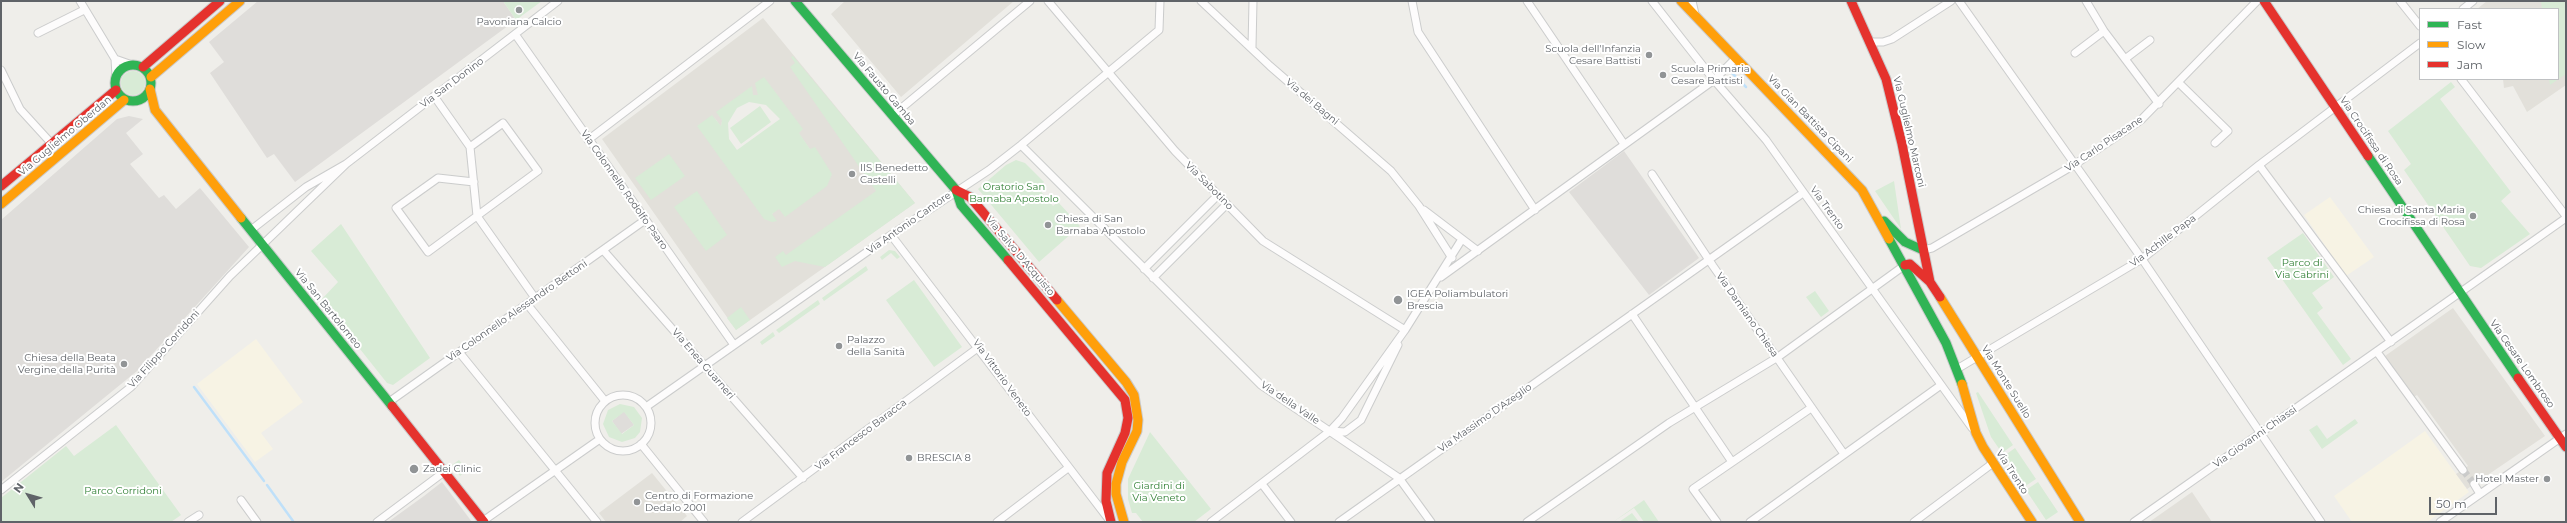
<!DOCTYPE html>
<meta charset="utf-8">
<style>
body{margin:0}
#map{position:relative;width:2567px;height:523px;overflow:hidden;background:#efeeea;font-family:Montserrat,sans-serif}
canvas{display:block}
.frame{position:absolute;inset:0;border:2px solid #5f6368;pointer-events:none}
.legend{position:absolute;left:2419px;top:8px;width:140px;height:72px;box-sizing:border-box;background:#fff;border:1px solid #bfc1c3;margin:0;padding:5px 7px;list-style:none;font-size:12px;color:#5f6368}
.legend li{display:flex;align-items:center;gap:8px;height:20px}
.legend b{width:20px;border:1px solid #bfc1c3}
.north{position:absolute;left:8px;top:475px;width:40px;height:40px;-webkit-text-stroke:3px #fff;paint-order:stroke;rotate:307deg;font-size:11px;font-weight:700;line-height:16px;text-align:center;color:#5f6368}
.north::after{content:'';display:block;margin:auto;width:14px;height:18px;background:#5f6368;clip-path:polygon(50% 0,100% 100%,50% 72%,0 100%)}
.scale{position:absolute;left:2429px;top:497px;width:68px;height:18px;box-sizing:border-box;border:2px solid #5f6368;border-top:0;padding-left:5px;font-size:12px;line-height:14px;white-space:nowrap;color:#5f6368;-webkit-text-stroke:3px #fff;paint-order:stroke}
</style>
<div id="map">
<canvas width="2567" height="523"></canvas>
<div class="frame"></div>
<ul class="legend">
<li><b style="height:5px;background:#30b455"></b>Fast</li>
<li><b style="height:5px;background:#ff9f0a"></b>Slow</li>
<li><b style="height:5px;background:#e5322d"></b>Jam</li>
</ul>
<div class="north">N</div>
<div class="scale">50 m</div>
</div>
<script>
const context = document.querySelector('canvas').getContext('2d');
context.lineJoin = 'round';
function fillPath(path, color) { context.fillStyle = color; context.fill(path, 'evenodd'); }
const shape = rows => new Path2D(rows.map(r => 'M' + r).join(''));
function strokePath(path, color, width, dash) { context.strokeStyle = color; context.lineWidth = width; context.lineCap = dash ? 'butt' : 'round'; context.setLineDash(dash || []); context.stroke(path); }
function label(font, color, halo, rows, align = 'center') {
  context.font = font + ' Montserrat,sans-serif'; context.lineWidth = 4; context.setLineDash([]); context.textBaseline = 'middle'; context.strokeStyle = halo; context.fillStyle = color; for (const [text, x, y, turn = 0] of rows) {
    context.save(); context.translate(x, y); context.rotate((+turn || 0) * Math.PI / 180); context.textAlign = isNaN(turn) ? turn : align; if (halo) context.strokeText(text, 0, 0); context.fillText(text, 0, 0); context.restore();
  }
}
fillPath(shape([
 [2330,197,2374,257,2346,276,2304,215],
 [256,339,303,402,261,433,273,449,255,462,197,384],
 [2425,431,2469,492,2427,522,2352,522,2334,496]
]), '#f7f3e4');
fillPath(shape([
 [258,1,503,1,516,20,295,182,274,154,267,158,210,73,224,62,209,42],
 [129,116,143,119,126,133,143,154,130,164,159,198,164,195,176,209,200,188,249,247,137,371,1,482,1,220,117,119],
 [1624,151,1699,258,1649,295,1569,192],
 [624,411,634,425,621,434,612,421],
 [442,482,472,522,388,522,424,496]
]), '#dfddda');
fillPath(shape([
 [845,1,1014,1,901,97,831,14],
 [2487,1,2566,1,2566,85,2527,112,2513,86,2504,88,2503,79,2558,79,2558,9,2477,9],
 [763,18,915,203,736,330,602,139],
 [762,82,811,151,772,214,714,117,721,127,723,116,753,95,768,98],
 [2453,308,2545,436,2467,489,2456,474,2468,466,2417,395,2414,397,2385,356],
 [652,473,687,516,680,522,606,522,599,513],
 [2192,492,2212,522,2149,522,2155,518]
]), '#e2e0da');
fillPath(shape([
 [503,1,542,1,516,20],
 [2541,1,2566,2,2566,74,2550,85,2549,79,2558,79,2558,9,2542,9],
 [793,56,915,203,825,267,795,261,782,267,775,257,783,251,786,255,876,191,790,67,795,63,791,57],
 '121 83a12 12 0 1 1 24 0a12 12 0 1 1-24 0Z',
 [764,77,803,129,799,133,810,149,815,147,832,174,827,186,785,217,779,209,772,214,777,221,772,222,764,219,697,126,712,115,721,126,722,120,716,112,752,86,753,95,758,95,755,83],
 [749,102,766,105,780,119,737,150,729,139,728,123,737,108],
 [2451,82,2455,87,2440,99,2511,192,2501,201,2530,234,2481,268,2470,266,2404,170,2411,164,2388,131],
 [760,106,771,122,741,144,730,128],
 [669,154,685,176,651,200,635,178],
 [1016,160,1025,163,1044,182,1038,188,1053,206,1058,202,1080,226,1039,262,978,189,1006,165],
 [1894,181,1901,229,1875,191],
 [697,191,727,235,706,251,674,207],
 [341,224,430,358,393,385,387,383,321,300,338,282,311,251],
 [2303,233,2334,277,2312,293,2323,308,2317,313,2351,359,2343,365,2267,258],
 [889,250,895,251,900,257,897,259,891,253,882,260,880,257],
 [866,266,868,270,824,301,822,298],
 [914,280,962,347,934,367,886,300],
 [1815,291,1829,311,1821,317,1806,297],
 [818,300,820,304,779,333,776,330],
 [741,307,750,320,736,330,727,318],
 [773,332,775,336,762,345,760,342],
 [1978,392,2013,445,2002,453,1991,437,1976,393],
 [620,404,634,407,642,418,640,432,635,438,622,442,609,437,603,424,608,410],
 [624,412,634,425,622,434,612,421],
 [2355,419,2358,423,2322,449,2309,430,2317,425,2327,439],
 [116,425,181,515,171,522,1,522,1,498,66,446,74,456],
 [1150,432,1211,509,1194,522,1143,522,1136,513,1132,513,1128,499,1128,479],
 [2015,448,2036,479,2024,487,2004,456],
 [459,460,467,470,460,476,452,465],
 [2038,482,2058,512,2046,520,2026,490],
 [1644,500,1659,522,1644,522,1634,508,1613,522],
 [1632,513,1639,522,1619,522]
]), '#d8ebd6');
strokePath(shape([
 [1731,72,1746,87],
 [194,387,264,481],
 [267,485,293,521]
]), '#bfe0f9', 2.5);
strokePath(shape([
 [2463,470,2474,484]
]), '#cbcbca', 7, [7, 3.5]);
const street = shape([
 [80,1,115,59,116,76],
 [1048,1,1175,151,1263,241,1405,330],
 [1201,1,1270,66,1391,171,1419,206,1452,258],
 [1412,1,1418,32,1535,210],
 [1527,1,1624,144],
 [1652,1,1714,80,1766,140,1972,428],
 [1692,1,1695,14],
 [1959,1,2142,259,2321,522],
 [2086,1,2104,31,2159,104],
 [2400,1,2420,26],
 [2463,9,2473,1],
 [38,33,84,10],
 [515,34,734,345],
 [1870,42,1883,42,1892,39,1951,1],
 [1252,47,1253,1],
 [2075,53,2104,31],
 [115,59,132,65],
 [2125,59,2150,40],
 [1,70,20,109,51,143],
 [2461,79,2566,216],
 [2179,83,2228,131,2215,143],
 [434,96,470,147,477,216,535,298],
 [892,116,1030,1],
 [588,140,770,1],
 [1021,145,1261,385,1399,478,1431,522],
 [470,147,503,123,538,171,428,252,396,208,438,178,474,182],
 [2259,165,2391,342],
 [1652,174,1713,266,1844,454],
 [1424,210,1478,251],
 [251,230,306,187,346,164,558,1],
 [891,235,1110,521],
 [603,250,803,478],
 [1923,250,1932,248,2074,165,2141,120,2257,1],
 [1144,269,1218,195],
 [1441,277,1714,80,1736,58],
 [1153,278,1227,204],
 [527,304,605,401],
 [1632,314,1732,462],
 [459,352,597,522],
 [2377,352,2463,470],
 [1957,369,2142,259,2259,165,2420,43],
 '595 423a28 28 0 1 1 56 0a28 28 0 1 1-56 0Z',
 [389,402,645,220],
 [646,407,891,235,989,170,1021,145,1159,30,1160,1],
 [1331,431,1345,432,1361,420,1398,345],
 [641,444,704,522],
 [1262,484,1291,522],
 [2474,484,2480,494],
 [1,490,131,387,230,276,346,164],
 [241,500,257,522],
 [483,521,600,439],
 [188,522,199,515],
 [377,522,444,472],
 [742,522,979,347],
 [997,522,1068,468],
 [1211,522,1330,431,1342,418,1405,330,1462,239],
 [1339,522,1803,193],
 [1527,522,1669,423,1778,357,1905,265],
 [1717,522,1693,489,1811,408],
 [1750,522,1941,385],
 [1914,522,1993,463],
 [2134,522,2566,218],
 [2440,522,2566,434]
]);
const fast = shape([
 [795,1,956,190,961,205,1008,260],
 '115 83a18 18 0 1 1 36 0a18 18 0 1 1-36 0Z',
 [2368,156,2518,378],
 [241,218,392,406],
 [1884,221,1905,242,1923,250],
 [1889,239,1946,343,1962,384]
]);
const slow = shape([
 [1681,1,1862,190,1889,239],
 [151,77,240,1],
 [150,89,155,110,241,218],
 [1,204,124,100],
 [1940,297,2080,522],
 [1057,300,1126,382,1134,395,1138,420,1137,431,1122,462,1116,484,1116,494,1124,522],
 [1962,384,1976,433,1983,447,2032,522]
]);
const jam = shape([
 [1851,1,1886,79,1902,144,1930,282,1940,297],
 [2264,1,2368,156],
 [143,67,220,1],
 [1,186,116,90],
 [956,190,970,197,1057,300],
 [1008,260,1125,400,1128,418,1125,433,1107,473,1106,501,1111,522],
 [1905,265,1910,264,1930,282],
 [2518,378,2566,447],
 [392,406,484,522]
]);
strokePath(street, '#cbcccc', 9);
strokePath(fast, '#cacacb', 11);
strokePath(slow, '#cacacb', 11);
strokePath(jam, '#cacacb', 11);
strokePath(street, '#fdfcfc', 7);
strokePath(fast, '#30b455', 9);
strokePath(slow, '#ff9f0a', 9);
strokePath(jam, '#e5322d', 9);
for (const [x, y, r, color] of [
 [519,10,4,"#919496"],
 [1649,55,4,"#919496"],
 [1663,75,4,"#919496"],
 [852,174,4,"#919496"],
 [2473,216,4,"#919496"],
 [1048,225,4,"#919496"],
 [1398,300,5,"#919496"],
 [839,346,4,"#919496"],
 [124,364,4,"#919496"],
 [909,458,4,"#919496"],
 [414,469,5,"#919496"],
 [2547,479,4,"#919496"],
 [637,502,4,"#919496"]
]) { const dot = new Path2D(); dot.arc(x, y, r, 0, 2 * Math.PI); context.fillStyle = color; context.fill(dot); strokePath(dot, '#fff', 1.5); }
label('10px', '#5f6368', '#fff', [
 ["Pavoniana Calcio",519,22,"center"],
 ["Scuola dell'Infanzia",1641,49,"right"],
 ["Cesare Battisti",1641,61,"right"],
 ["Scuola Primaria",1671,69],
 ["Cesare Battisti",1671,81],
 ["IIS Benedetto",860,168],
 ["Castelli",860,180],
 ["Chiesa di Santa Maria",2465,210,"right"],
 ["Crocifissa di Rosa",2465,222,"right"],
 ["Chiesa di San",1056,219],
 ["Barnaba Apostolo",1056,231],
 ["IGEA Poliambulatori",1407,294],
 ["Brescia",1407,306],
 ["Palazzo",847,340],
 ["della Sanità",847,352],
 ["Chiesa della Beata",116,358,"right"],
 ["Vergine della Purità",116,370,"right"],
 ["BRESCIA 8",917,458],
 ["Zadei Clinic",423,469],
 ["Hotel Master",2539,479,"right"],
 ["Centro di Formazione",645,496],
 ["Dedalo 2001",645,508]
], 'left');
label('10px', '#5f6368', '#fff', [
 ["Via San Donino",452,83,-37],
 ["Via Fausto Gamba",884,89,50],
 ["Via dei Bagni",1312,102,40],
 ["Via Gian Battista Cipani",1810,119,46],
 ["Via Guglielmo Marconi",1909,132,77],
 ["Via Guglielmo Oberdan",65,136,-40],
 ["Via Crocifissa di Rosa",2371,141,56],
 ["Via Carlo Pisacane",2104,144,-34],
 ["Via Sabotino",1209,186,45],
 ["Via Colonnello Rodolfo Psaro",624,190,55],
 ["Via Trento",1827,208,54],
 ["Via Antonio Cantore",909,223,-35],
 ["Via Achille Papa",2163,241,-37],
 ["Via Salvo D'Acquisto",1020,256,50],
 ["Via San Bartolomeo",328,309,51],
 ["Via Colonnello Alessandro Bettoni",517,311,-35],
 ["Via Damiano Chiesa",1747,315,55],
 ["Via Filippo Corridoni",164,349,-48],
 ["Via Enea Guarneri",703,364,49],
 ["Via Cesare Lombroso",2522,364,55],
 ["Via Vittorio Veneto",1002,378,54],
 ["Via Monte Suello",2006,382,58],
 ["Via della Valle",1290,403,34],
 ["Via Massimo D'Azeglio",1485,418,-35],
 ["Via Francesco Baracca",861,435,-37],
 ["Via Giovanni Chiassi",2255,437,-35],
 ["Via Trento",2012,472,57]
]);
label('10px', '#348238', '#fff', [
 ["Oratorio San",1014,187],
 ["Barnaba Apostolo",1014,199],
 ["Parco di",2302,263],
 ["Via Cabrini",2302,275],
 ["Giardini di",1159,486],
 ["Via Veneto",1159,498],
 ["Parco Corridoni",123,491]
]);
</script>
